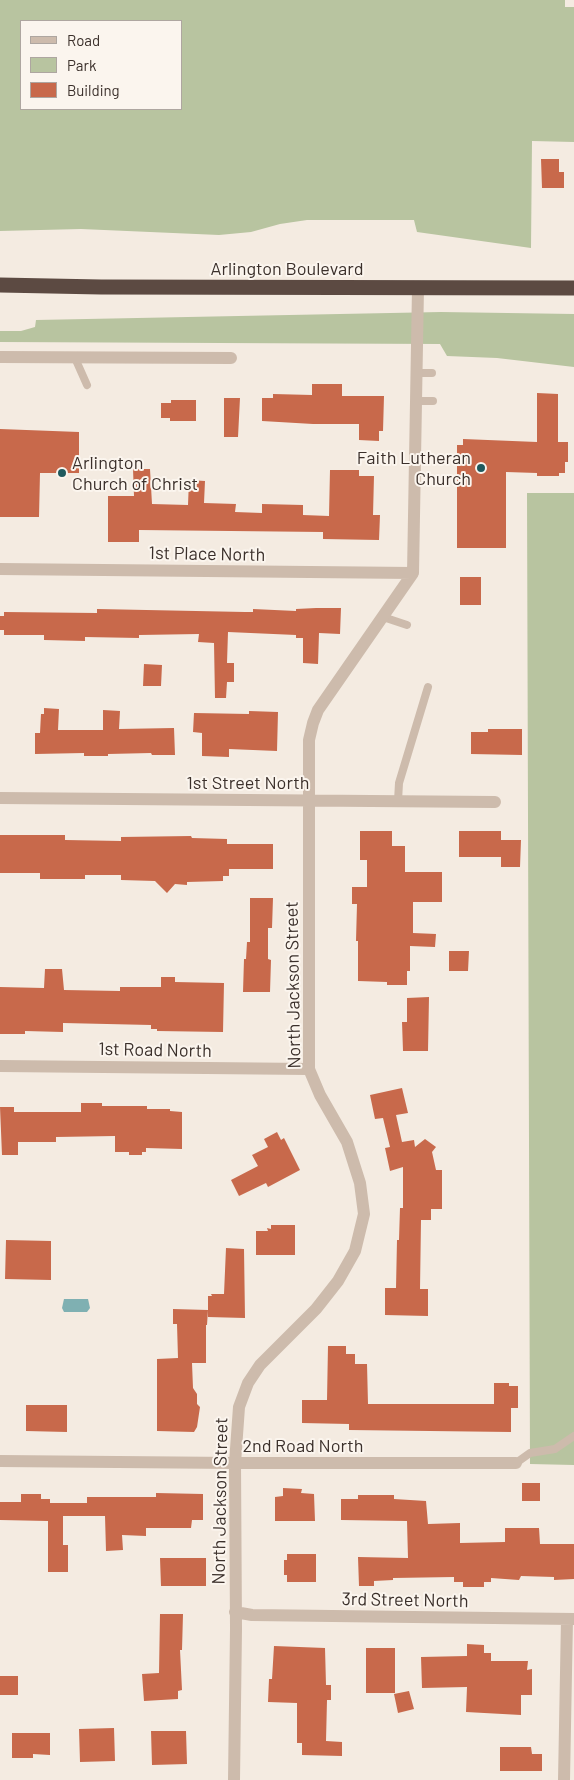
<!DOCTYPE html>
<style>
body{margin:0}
#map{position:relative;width:574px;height:1780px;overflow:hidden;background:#f4ebe1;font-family:Barlow,sans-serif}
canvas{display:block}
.legend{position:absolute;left:20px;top:20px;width:162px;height:90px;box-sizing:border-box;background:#fbf5ee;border:1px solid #aea6a0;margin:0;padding:6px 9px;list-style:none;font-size:15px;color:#3b302b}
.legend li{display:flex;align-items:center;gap:10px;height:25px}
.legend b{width:25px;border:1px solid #aea6a0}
</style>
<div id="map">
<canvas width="574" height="1780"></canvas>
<ul class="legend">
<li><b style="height:6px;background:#cdbbac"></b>Road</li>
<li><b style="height:14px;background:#b8c4a0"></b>Park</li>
<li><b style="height:14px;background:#c8694b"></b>Building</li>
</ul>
</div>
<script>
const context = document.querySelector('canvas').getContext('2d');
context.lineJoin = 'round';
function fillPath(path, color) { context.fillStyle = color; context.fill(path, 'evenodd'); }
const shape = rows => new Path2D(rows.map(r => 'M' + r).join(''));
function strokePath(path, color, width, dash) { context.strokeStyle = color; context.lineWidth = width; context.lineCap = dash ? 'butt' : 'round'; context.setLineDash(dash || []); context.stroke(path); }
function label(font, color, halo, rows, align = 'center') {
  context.font = font + ' Barlow,sans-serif'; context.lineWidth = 4; context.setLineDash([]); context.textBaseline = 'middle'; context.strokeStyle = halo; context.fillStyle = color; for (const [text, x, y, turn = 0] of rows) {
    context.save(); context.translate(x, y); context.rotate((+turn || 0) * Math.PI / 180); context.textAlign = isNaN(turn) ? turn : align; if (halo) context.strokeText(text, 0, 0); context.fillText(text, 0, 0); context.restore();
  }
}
fillPath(shape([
 [0,0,565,0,565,7,574,7,574,142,532,141,531,248,417,232,414,220,307,220,280,224,251,232,219,235,81,229,0,231],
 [181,21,181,109,21,109,21,21],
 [441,312,574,314,574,367,497,358,447,356,440,344,0,342,0,331,21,331,35,327,36,320],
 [527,493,574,493,574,1465,530,1464]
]), '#b8c4a0');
fillPath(shape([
 [64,1299,88,1299,90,1308,87,1312,64,1312,62,1308]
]), '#7fb0b2');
fillPath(shape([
 [541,159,559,159,559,172,564,172,564,188,542,188],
 [312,384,342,384,342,396,384,396,383,431,379,431,379,441,359,440,359,424,313,424,262,421,262,398,273,398,273,394,312,395],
 [537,393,558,394,558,442,568,442,568,462,565,462,565,473,559,473,559,476,537,476,537,473,506,472,506,548,457,548,457,445,463,445,463,439,537,442],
 [224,398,240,398,238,437,224,437],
 [171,400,196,400,196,421,170,421,170,418,161,418,161,403,171,403],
 [0,429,79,432,79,473,40,473,39,517,0,517],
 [133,469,150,469,152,504,188,505,189,480,205,481,204,503,236,504,235,512,262,513,262,504,303,505,303,515,329,516,330,470,359,470,359,476,374,476,373,515,380,515,379,540,323,539,323,532,139,530,139,542,108,542,108,496,134,496],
 [460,577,481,577,481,605,460,605],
 [316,608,341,608,340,634,319,633,318,664,303,663,303,638,296,638,296,635,228,632,227,663,234,663,234,682,227,682,226,698,215,698,214,643,198,642,199,634,139,635,139,638,85,637,85,641,44,640,44,635,4,635,4,630,0,630,0,616,4,616,4,612,97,613,97,609,245,612,253,612,253,609,296,611,296,609],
 [144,664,162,665,161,686,143,686],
 [44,708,59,709,58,730,103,730,103,710,120,711,119,729,174,728,175,755,152,755,151,753,108,754,108,756,84,756,84,753,35,754,35,733,40,733,41,714,44,714],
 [249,711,278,712,277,751,229,749,229,757,202,756,202,733,193,732,194,713,249,714],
 [488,729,522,729,522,755,471,754,471,732,488,732],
 [360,831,392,831,392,846,405,846,405,872,442,872,442,902,413,902,413,933,436,934,435,947,410,946,410,971,407,971,407,985,387,985,387,982,358,981,358,941,356,941,357,904,352,904,352,887,367,887,367,860,360,860],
 [459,831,501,831,501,840,521,840,520,867,501,867,501,857,459,857],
 [0,835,65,835,65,840,121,841,121,837,191,836,192,838,227,839,227,844,273,844,273,869,229,869,229,876,223,876,223,881,187,882,187,885,175,884,167,893,155,881,121,880,121,875,85,875,85,879,40,879,40,873,0,873],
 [250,898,273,898,272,928,268,928,268,959,271,960,270,992,243,992,244,959,246,959,247,942,250,942],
 [449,951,469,951,468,971,449,971],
 [45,969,62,969,64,990,120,991,120,987,161,987,161,977,175,977,175,982,224,983,223,1032,157,1031,157,1029,151,1029,151,1025,63,1023,63,1032,25,1031,25,1034,0,1034,0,987,44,988],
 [429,997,428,1051,403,1051,402,1022,407,1022,407,998],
 [402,1088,408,1113,396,1115,402,1142,414,1140,415,1147,425,1139,436,1147,432,1152,436,1170,442,1170,442,1209,431,1209,431,1220,421,1220,420,1289,428,1289,428,1316,385,1315,385,1288,396,1288,397,1240,399,1240,400,1208,403,1208,403,1167,390,1171,385,1148,390,1147,383,1118,375,1119,370,1095],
 [81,1103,102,1103,102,1106,147,1106,147,1109,170,1109,170,1111,182,1112,182,1149,146,1148,146,1152,142,1152,142,1155,129,1155,129,1152,115,1152,115,1136,56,1137,56,1142,18,1142,18,1155,2,1155,0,1107,14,1107,14,1112,81,1112],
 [277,1132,281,1140,284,1138,300,1170,268,1187,266,1183,239,1196,231,1180,258,1166,252,1155,268,1147,264,1139],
 [271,1225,295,1225,295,1255,256,1255,256,1231,268,1231,267,1228,271,1229],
 [6,1240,51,1241,51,1280,5,1279],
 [226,1248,244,1249,245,1318,208,1317,208,1296,212,1296,211,1294,224,1294],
 [173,1309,208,1310,207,1325,206,1325,206,1363,192,1363,193,1388,197,1394,197,1404,200,1407,197,1427,194,1432,157,1431,157,1359,178,1358,177,1324,173,1324],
 [328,1346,346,1346,346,1354,355,1354,355,1364,367,1364,368,1404,494,1404,494,1383,509,1383,509,1386,518,1386,518,1408,511,1408,511,1432,349,1430,349,1424,302,1423,302,1400,327,1400],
 [26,1405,67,1405,67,1432,26,1431],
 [522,1483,540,1483,540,1501,522,1501],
 [283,1488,302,1489,301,1493,314,1494,315,1521,275,1521,275,1497,283,1496],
 [156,1493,203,1494,203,1520,192,1520,191,1528,146,1528,146,1536,122,1535,123,1550,106,1551,105,1516,63,1516,63,1545,68,1545,68,1572,48,1572,48,1521,0,1520,0,1502,21,1502,21,1494,41,1494,41,1499,50,1499,50,1503,87,1503,87,1497,156,1497],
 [358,1495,394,1495,394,1499,426,1501,428,1524,460,1523,460,1543,505,1542,505,1528,539,1528,540,1544,574,1544,574,1579,554,1580,554,1577,521,1576,519,1580,491,1578,491,1582,484,1582,484,1587,463,1587,463,1582,454,1582,454,1577,393,1578,393,1580,374,1581,374,1586,359,1586,358,1557,408,1558,407,1521,341,1520,341,1499,358,1499],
 [287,1554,316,1554,316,1582,287,1582,287,1575,284,1575,284,1560,287,1560],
 [160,1558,206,1558,206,1586,161,1586],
 [160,1614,183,1614,182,1650,180,1650,182,1690,178,1691,178,1699,144,1701,142,1674,159,1673],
 [467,1644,484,1645,484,1653,491,1653,491,1661,528,1661,527,1670,532,1669,532,1695,521,1695,521,1715,466,1712,467,1687,422,1688,421,1657,467,1656],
 [274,1646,325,1648,326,1685,331,1685,331,1700,327,1700,326,1741,342,1742,342,1756,302,1755,302,1743,297,1743,297,1703,268,1702,269,1679,272,1679],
 [366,1648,395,1648,395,1693,366,1693],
 [0,1676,18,1676,18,1695,0,1695],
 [409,1691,414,1709,398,1713,394,1694],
 [114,1728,115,1761,80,1762,79,1729],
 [151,1731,186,1731,187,1764,152,1765],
 [12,1733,50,1733,50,1755,33,1754,33,1758,12,1758],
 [500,1747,531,1747,532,1754,542,1754,542,1771,500,1771]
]), '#c8694b');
strokePath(shape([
 [75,358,87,385],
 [418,373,432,373],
 [417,401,433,401],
 [383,617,407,625],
 [398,801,399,783,428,687],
 [516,1463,530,1453,555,1449,574,1436]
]), '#cdbbac', 8);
strokePath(shape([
 [0,357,231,358],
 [0,569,413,573],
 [0,798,495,802],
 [0,1066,309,1069],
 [0,1461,235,1463,516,1463],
 [235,1612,252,1615,574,1619],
 [234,1780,236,1629,235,1463,239,1407,248,1383,260,1365,316,1309,338,1281,355,1251,364,1214,360,1183,347,1142,320,1095,309,1069,309,740,313,723,318,710,413,573,418,288],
 [564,1780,567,1619]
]), '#cdbbac', 12);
strokePath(shape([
 [0,285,101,287,574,288]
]), '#5c4a42', 15);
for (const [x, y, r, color] of [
 [481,468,5,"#1f5a5e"],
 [62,473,5,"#1f5a5e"]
]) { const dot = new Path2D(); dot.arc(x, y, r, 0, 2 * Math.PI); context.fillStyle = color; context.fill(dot); strokePath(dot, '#fbf5ee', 2); }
label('18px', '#3b302b', '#fbf5ee', [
 ["Arlington Boulevard",287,269],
 ["1st Place North",207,554,1],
 ["1st Street North",248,783],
 ["North Jackson Street",293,985,-91],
 ["1st Road North",155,1050,1],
 ["2nd Road North",303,1446],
 ["North Jackson Street",220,1501,-89],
 ["3rd Street North",405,1600,1]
]);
label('18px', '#3b302b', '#fbf5ee', [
 ["Faith Lutheran",471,458],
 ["Church",471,479],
 ["Arlington",72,463,"left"],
 ["Church of Christ",72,484,"left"]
], 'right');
</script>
